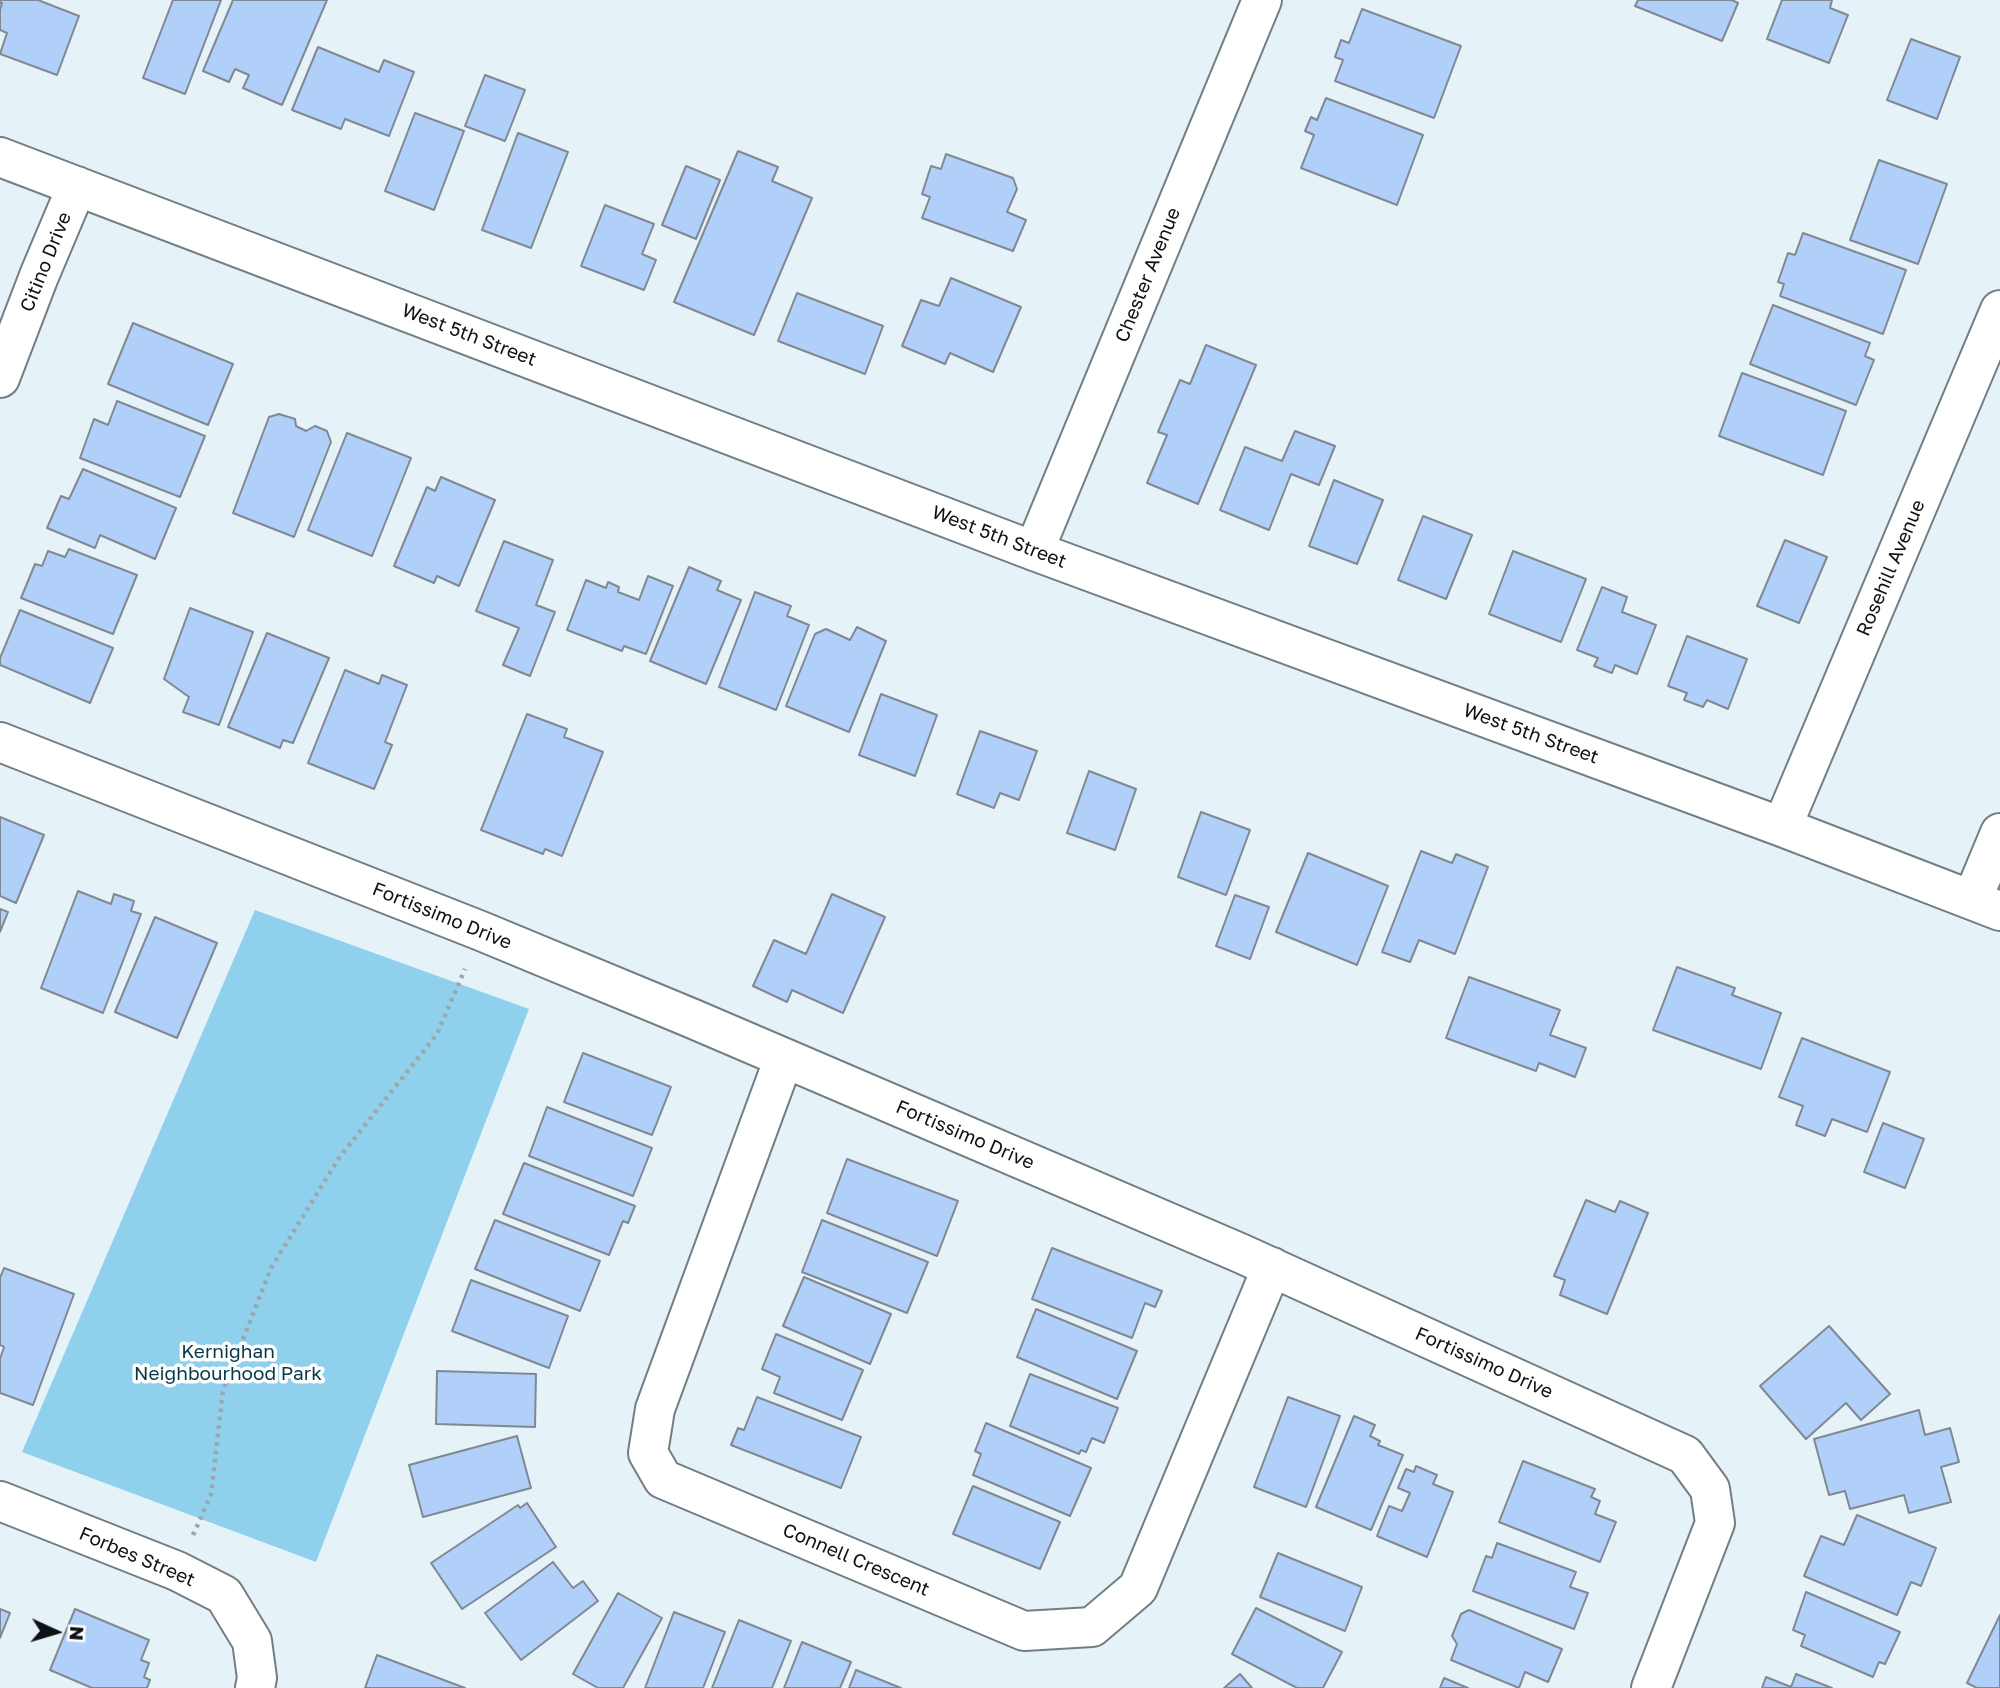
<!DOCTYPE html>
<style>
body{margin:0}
#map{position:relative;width:2000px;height:1688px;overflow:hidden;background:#e5f3f9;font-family:"Golos Text",sans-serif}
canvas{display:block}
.north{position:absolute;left:21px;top:1597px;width:70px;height:70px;-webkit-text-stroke:5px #fdfefd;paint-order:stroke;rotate:94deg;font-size:19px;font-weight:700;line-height:28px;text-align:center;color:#0d1113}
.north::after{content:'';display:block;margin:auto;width:24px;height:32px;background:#0d1113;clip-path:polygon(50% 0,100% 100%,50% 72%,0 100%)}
</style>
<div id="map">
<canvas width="2000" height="1688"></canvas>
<div class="north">N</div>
</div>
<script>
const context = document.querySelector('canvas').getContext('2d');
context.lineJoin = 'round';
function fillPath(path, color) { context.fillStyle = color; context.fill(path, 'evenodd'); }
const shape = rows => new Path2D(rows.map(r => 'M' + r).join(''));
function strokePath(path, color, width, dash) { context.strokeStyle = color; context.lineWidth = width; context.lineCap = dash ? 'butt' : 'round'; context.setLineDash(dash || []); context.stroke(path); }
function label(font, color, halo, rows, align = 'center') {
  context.font = font + ' "Golos Text",sans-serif'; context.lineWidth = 7; context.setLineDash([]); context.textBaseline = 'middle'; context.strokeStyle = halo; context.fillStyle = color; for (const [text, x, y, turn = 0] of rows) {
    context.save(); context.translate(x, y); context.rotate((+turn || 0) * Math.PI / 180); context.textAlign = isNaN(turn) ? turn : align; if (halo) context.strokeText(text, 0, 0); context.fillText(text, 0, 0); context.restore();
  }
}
fillPath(shape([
 [255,910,529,1009,316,1562,22,1452]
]), '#8fd0ec');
const building = shape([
 [0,0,38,0,79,16,57,75,0,54,7,33,0,30,0,10,2,3,0,3,0,0],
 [173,0,221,0,185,94,143,78,173,0],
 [233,0,327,0,282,105,243,88,249,75,235,69,229,82,203,71,233,0],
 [1638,0,1732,0,1738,3,1722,41,1635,6,1638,0],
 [1782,0,1832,0,1830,8,1848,15,1829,63,1767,39,1782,0],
 [1362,9,1461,46,1434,118,1335,81,1343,60,1335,57,1341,40,1349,43,1362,9],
 [1911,39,1960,57,1937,119,1887,100,1911,39],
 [318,47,379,72,384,60,414,72,389,136,345,119,341,129,292,110,318,47],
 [485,75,525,90,505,141,465,126,485,75],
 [1326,98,1423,135,1397,205,1301,168,1314,135,1305,131,1311,117,1317,120,1326,98],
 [415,113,464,131,434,210,385,191,415,113],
 [518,133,568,152,531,248,482,230,518,133],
 [738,151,778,167,772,181,812,198,754,335,674,302,738,151],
 [946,154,1013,178,1017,189,1007,212,1026,220,1013,251,922,218,930,197,922,194,931,166,941,169,946,154],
 [1879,160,1947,184,1918,264,1850,240,1879,160],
 [686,166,720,180,696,239,662,225,686,166],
 [605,205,654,224,642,254,656,260,644,290,581,266,605,205],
 [1803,233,1906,270,1883,334,1780,296,1784,284,1778,282,1788,253,1795,255,1803,233],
 [951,278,1021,307,993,372,950,353,945,364,902,346,921,300,939,306,951,278],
 [797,293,883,326,865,374,778,341,797,293],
 [1773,305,1870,343,1865,356,1874,360,1856,405,1750,364,1773,305],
 [133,323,233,364,208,425,108,384,133,323],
 [1206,345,1256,365,1198,504,1147,483,1167,435,1158,432,1180,380,1190,384,1206,345],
 [1742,373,1846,411,1823,475,1719,436,1742,373],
 [117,401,205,436,180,497,80,458,94,419,108,425,117,401],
 [279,414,295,419,296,426,306,431,315,426,327,431,331,442,294,537,233,513,269,417,279,414],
 [1295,431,1335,446,1319,485,1291,474,1269,530,1220,510,1245,447,1282,461,1295,431],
 [347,433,411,458,372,556,308,530,347,433],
 [83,469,176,508,155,559,100,535,95,548,47,528,61,496,69,499,83,469],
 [441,477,495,500,459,586,437,576,434,583,394,566,427,487,435,491,441,477],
 [1334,480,1383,500,1357,564,1309,546,1334,480],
 [1423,516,1472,535,1446,599,1398,580,1423,516],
 [1785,540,1827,557,1799,623,1757,606,1785,540],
 [504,541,553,560,536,605,555,612,530,676,503,665,519,628,476,611,504,541],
 [69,549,137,575,113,634,21,598,35,564,42,566,48,551,65,557,69,549],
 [1513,551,1586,579,1561,642,1489,614,1513,551],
 [689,567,721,581,717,590,741,600,706,684,650,661,689,567],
 [648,576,673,586,646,654,624,646,622,651,567,630,586,580,606,588,608,582,619,587,618,592,639,600,648,576],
 [1602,587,1627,597,1622,612,1656,625,1637,674,1615,665,1612,673,1594,666,1598,658,1577,650,1602,587],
 [755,592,791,606,787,616,809,625,776,710,719,687,755,592],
 [190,608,253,632,219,725,183,712,189,697,164,679,190,608],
 [20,610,113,648,90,703,0,665,0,658,20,610],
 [857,627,886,641,849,732,786,706,815,634,826,629,850,640,857,627],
 [267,633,329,658,293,743,283,740,280,748,228,727,267,633],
 [1687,636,1747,659,1728,709,1707,700,1703,707,1684,700,1687,693,1668,686,1687,636],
 [345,670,379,684,382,675,407,685,385,742,392,745,374,789,308,763,345,670],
 [881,694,937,715,915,776,859,755,881,694],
 [527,714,567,729,564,737,603,752,562,856,545,849,543,854,481,830,527,714],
 [980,731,1037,751,1019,800,1000,793,994,808,957,794,980,731],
 [1089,771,1136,789,1115,850,1067,833,1089,771],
 [1201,812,1250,830,1226,895,1178,877,1201,812],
 [0,817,44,835,16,903,0,896,0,817],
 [1421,851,1452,863,1456,854,1488,867,1455,954,1419,940,1410,962,1382,952,1421,851],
 [1308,853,1388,886,1357,965,1276,932,1308,853],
 [78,891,111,904,114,894,134,901,131,911,141,914,103,1013,41,988,78,891],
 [832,894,885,917,843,1013,792,990,787,1002,753,986,774,940,806,954,832,894],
 [1235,895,1269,907,1250,959,1216,946,1235,895],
 [0,909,8,912,0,932,0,909],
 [155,917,217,943,177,1038,115,1012,155,917],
 [1677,967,1735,988,1732,995,1781,1013,1761,1069,1653,1030,1677,967],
 [1469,977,1560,1010,1550,1035,1586,1048,1575,1077,1539,1063,1536,1071,1446,1038,1469,977],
 [1802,1038,1890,1072,1867,1132,1832,1119,1825,1136,1796,1125,1803,1106,1779,1097,1802,1038],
 [583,1053,671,1087,652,1135,564,1102,583,1053],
 [547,1107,652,1148,633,1196,529,1156,547,1107],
 [1883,1123,1924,1139,1905,1188,1864,1172,1883,1123],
 [847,1159,958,1201,937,1256,827,1213,847,1159],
 [524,1163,635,1206,628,1223,623,1221,609,1255,503,1214,524,1163],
 [1586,1200,1615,1212,1620,1201,1648,1213,1607,1314,1560,1295,1565,1280,1554,1276,1586,1200],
 [495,1220,600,1261,580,1311,475,1269,495,1220],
 [822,1220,928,1262,907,1313,802,1272,822,1220],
 [1052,1248,1162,1291,1155,1307,1145,1303,1132,1338,1032,1299,1052,1248],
 [4,1268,74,1294,33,1405,0,1393,0,1359,4,1347,0,1345,0,1278,4,1268],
 [804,1277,891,1314,870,1364,783,1326,804,1277],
 [471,1280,568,1316,549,1368,452,1331,471,1280],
 [1036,1309,1137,1351,1117,1399,1017,1357,1036,1309],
 [1829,1326,1890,1394,1861,1420,1846,1403,1806,1439,1760,1386,1829,1326],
 [776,1334,863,1370,842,1420,774,1393,780,1377,762,1369,776,1334],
 [437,1371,536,1374,535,1427,436,1424,437,1371],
 [1030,1374,1118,1408,1104,1443,1092,1438,1086,1452,1081,1450,1079,1454,1010,1426,1030,1374],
 [757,1397,861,1437,841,1488,731,1445,738,1428,744,1430,757,1397],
 [1288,1397,1340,1416,1306,1507,1254,1487,1288,1397],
 [1919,1410,1925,1435,1950,1428,1959,1462,1941,1467,1951,1502,1909,1513,1904,1495,1850,1509,1845,1491,1829,1495,1814,1439,1919,1410],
 [1354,1416,1375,1425,1370,1436,1380,1441,1378,1445,1403,1455,1371,1530,1316,1507,1354,1416],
 [986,1423,1091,1468,1070,1516,973,1475,981,1454,975,1451,986,1423],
 [517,1436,531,1488,423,1517,409,1465,517,1436],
 [1523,1461,1595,1489,1591,1497,1600,1501,1595,1514,1616,1522,1600,1562,1499,1522,1523,1461],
 [1416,1466,1437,1475,1433,1484,1453,1492,1427,1557,1377,1536,1389,1506,1402,1511,1410,1493,1398,1488,1406,1469,1414,1472,1416,1466],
 [973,1486,1060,1522,1040,1569,953,1534,973,1486],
 [527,1503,556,1547,462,1609,431,1563,518,1505,520,1508,527,1503],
 [1857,1515,1936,1548,1921,1586,1911,1582,1897,1615,1804,1576,1821,1536,1844,1545,1857,1515],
 [1497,1543,1576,1572,1570,1587,1588,1593,1574,1629,1473,1591,1486,1556,1492,1558,1497,1543],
 [1278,1553,1362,1587,1345,1631,1260,1597,1278,1553],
 [553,1562,573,1588,583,1581,598,1601,521,1660,485,1613,553,1562],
 [1806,1592,1900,1632,1885,1664,1879,1662,1873,1677,1801,1646,1805,1635,1793,1630,1806,1592],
 [618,1593,662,1618,623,1688,598,1688,573,1674,618,1593],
 [1256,1608,1342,1652,1323,1688,1297,1688,1232,1654,1256,1608],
 [0,1609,10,1613,0,1638,0,1609],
 [75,1609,149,1640,141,1660,149,1663,144,1677,150,1680,147,1688,92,1688,50,1670,75,1609],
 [1469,1610,1562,1649,1548,1682,1525,1672,1519,1688,1451,1660,1457,1644,1452,1636,1461,1614,1469,1610],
 [674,1612,725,1632,703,1688,645,1688,674,1612],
 [2000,1615,2000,1688,1977,1688,1967,1683,2000,1615],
 [739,1620,791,1641,772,1688,712,1688,739,1620],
 [802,1642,851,1662,840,1688,784,1688,802,1642],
 [377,1655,465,1688,365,1688,377,1655],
 [856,1670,901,1688,849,1688,856,1670],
 [1240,1674,1252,1688,1224,1688,1240,1674],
 [1796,1674,1832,1688,1762,1688,1766,1677,1791,1687,1796,1674],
 [1444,1678,1468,1688,1440,1688,1444,1678]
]);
fillPath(building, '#b0d0fa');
strokePath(building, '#818892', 2);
const minor = shape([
 [0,157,1034,551,1782,827,2000,911],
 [0,378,39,276,77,186],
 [1034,551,1262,0],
 [0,742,481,931,691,1018,1240,1253,1685,1455,1710,1489,1715,1523,1651,1688],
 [1782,827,2000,310],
 [1972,900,2000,833],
 [784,1058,655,1409,648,1453,663,1479,1024,1631,1092,1627,1138,1588,1272,1267],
 [0,1501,177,1571,224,1595,252,1641,257,1678,255,1688]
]);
strokePath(minor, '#727e84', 42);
strokePath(shape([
 [193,1535,211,1495,223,1390,271,1268,339,1158,437,1034,465,969]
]), '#9ca6ab', 4.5, [3.5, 5]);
strokePath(minor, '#fff', 38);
label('19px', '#0d1113', '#fdfefd', [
 ["Citino Drive",46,262,-68],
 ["Chester Avenue",1148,275,-68],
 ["West 5th Street",469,335,21],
 ["West 5th Street",999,537,21],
 ["Rosehill Avenue",1891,568,-67],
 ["West 5th Street",1531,734,20],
 ["Fortissimo Drive",442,916,22],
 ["Fortissimo Drive",965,1135,23],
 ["Fortissimo Drive",1484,1363,24],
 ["Forbes Street",137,1557,23],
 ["Connell Crescent",856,1560,23]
]);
label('19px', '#053849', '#fdfefd', [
 ["Kernighan",228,1352],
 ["Neighbourhood Park",228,1374]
]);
</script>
